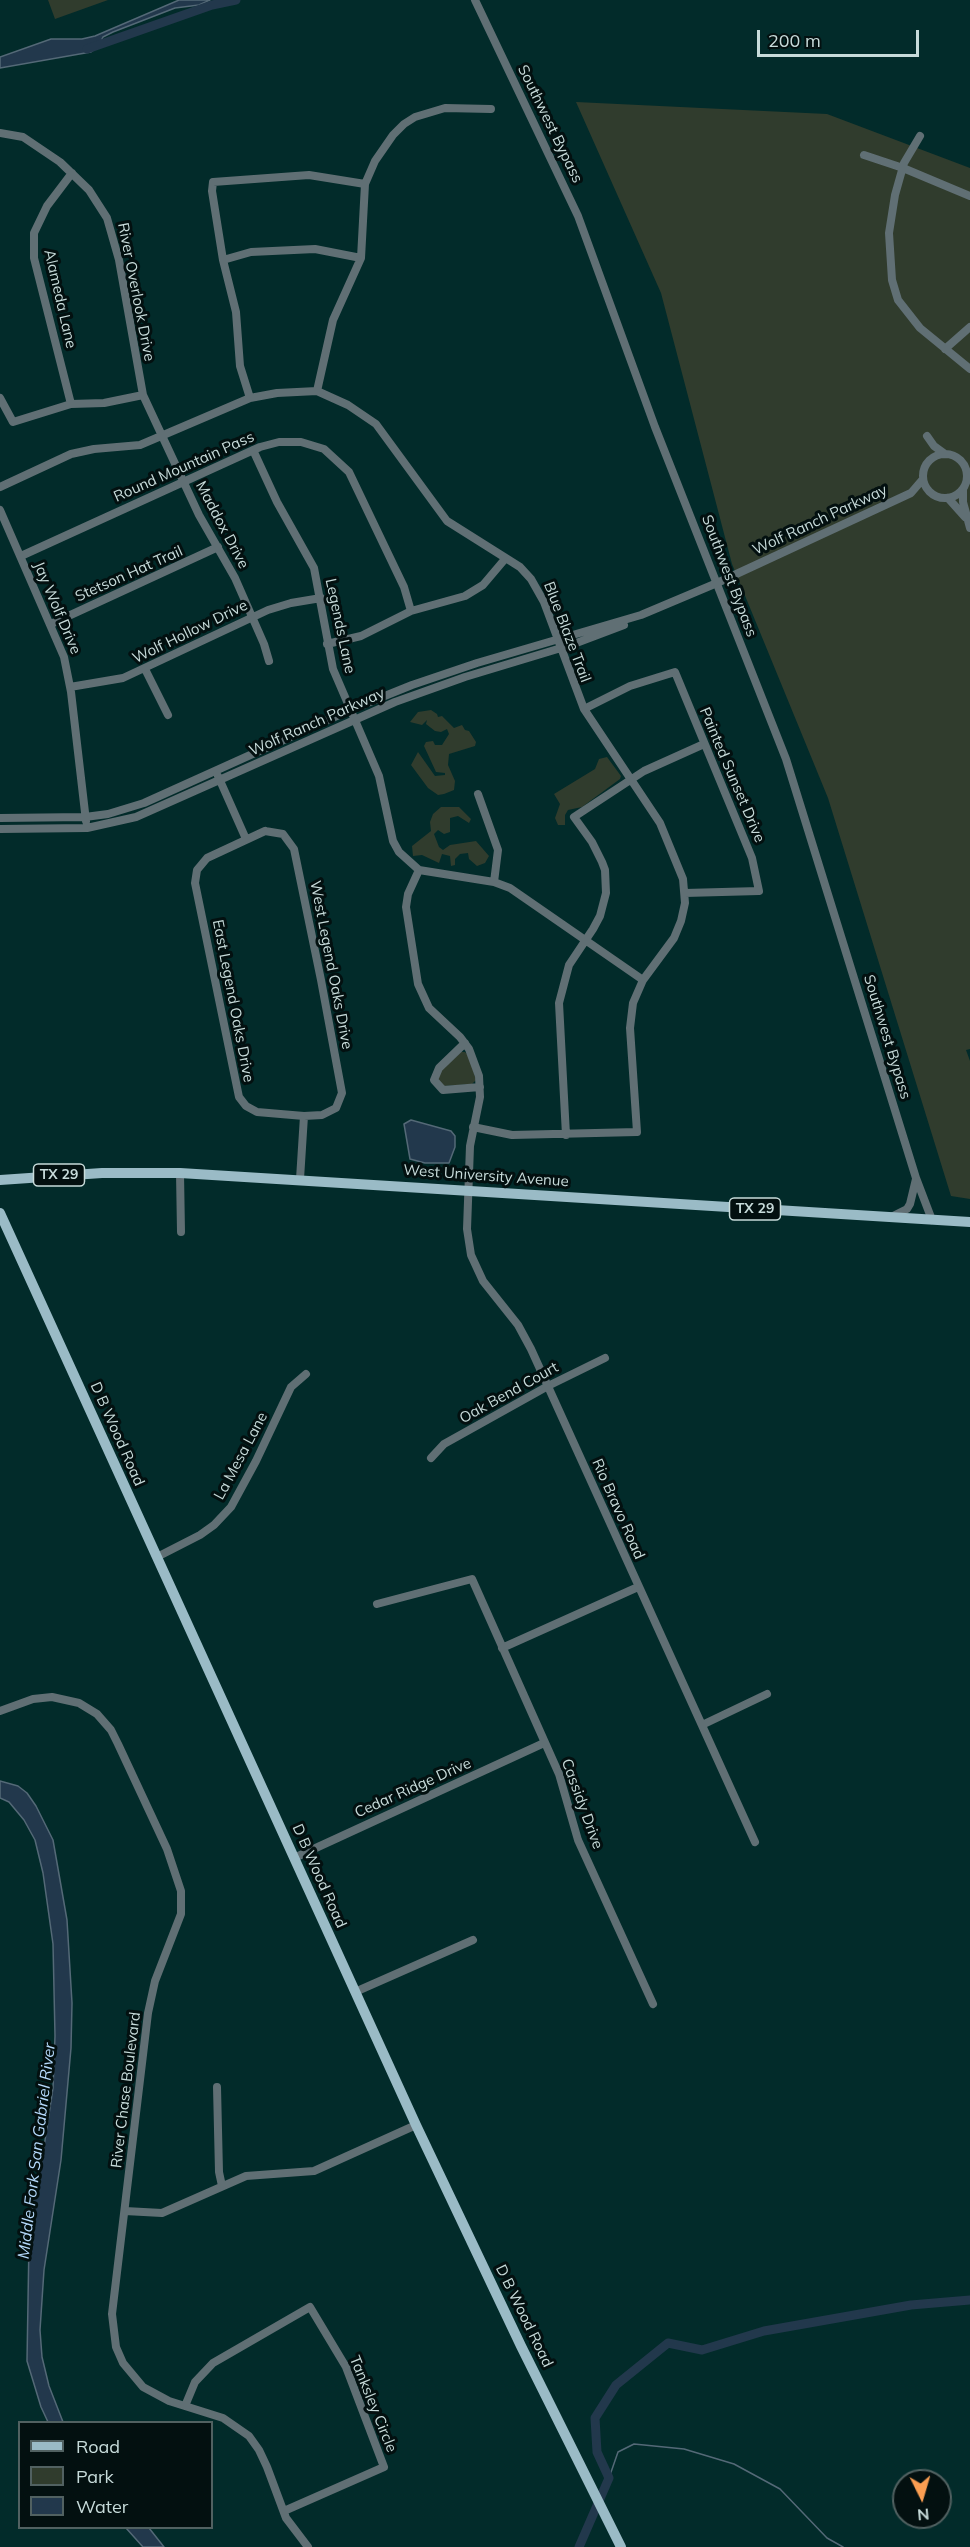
<!DOCTYPE html>
<style>
body{margin:0}
#map{position:relative;width:970px;height:2547px;overflow:hidden;background:#022b2a;font-family:Mulish,sans-serif}
canvas{display:block}
.legend{position:absolute;left:18px;top:2421px;width:195px;height:108px;box-sizing:border-box;background:#031010;border:2px solid #516161;margin:0;padding:8px 10px;list-style:none;font-size:18px;color:#c7dbda}
.legend li{display:flex;align-items:center;gap:12px;height:30px}
.legend b{width:30px;border:2px solid #516161}
.north{position:absolute;left:892px;top:2469px;width:60px;height:60px;box-sizing:border-box;background:#031010;border:2px solid #516161;border-radius:50%;rotate:175deg;font-size:16px;font-weight:700;line-height:24px;text-align:center;color:#c7dbda}
.north::after{content:'';display:block;margin:auto;width:21px;height:27px;background:#fb9e52;clip-path:polygon(50% 0,100% 100%,50% 72%,0 100%)}
.scale{position:absolute;left:757px;top:30px;width:162px;height:27px;box-sizing:border-box;border:3px solid #c7dbda;border-top:0;padding-left:8px;font-size:18px;line-height:21px;white-space:nowrap;color:#c7dbda;-webkit-text-stroke:4px #031010;paint-order:stroke}
</style>
<div id="map">
<canvas width="970" height="2547"></canvas>
<ul class="legend">
<li><b style="height:8px;background:#9abbc6"></b>Road</li>
<li><b style="height:16px;background:#303c2d"></b>Park</li>
<li><b style="height:16px;background:#22384c"></b>Water</li>
</ul>
<div class="north">N</div>
<div class="scale">200 m</div>
</div>
<script>
const context = document.querySelector('canvas').getContext('2d');
context.lineJoin = 'round';
function fillPath(path, color) { context.fillStyle = color; context.fill(path, 'evenodd'); }
const shape = rows => new Path2D(rows.map(r => 'M' + r).join(''));
function strokePath(path, color, width, dash) { context.strokeStyle = color; context.lineWidth = width; context.lineCap = dash ? 'butt' : 'round'; context.setLineDash(dash || []); context.stroke(path); }
function label(font, color, halo, rows, align = 'center') {
  context.font = font + ' Mulish,sans-serif'; context.lineWidth = 6; context.setLineDash([]); context.textBaseline = 'middle'; context.strokeStyle = halo; context.fillStyle = color; for (const [text, x, y, turn = 0] of rows) {
    context.save(); context.translate(x, y); context.rotate((+turn || 0) * Math.PI / 180); context.textAlign = isNaN(turn) ? turn : align; if (halo) context.strokeText(text, 0, 0); context.fillText(text, 0, 0); context.restore();
  }
}
fillPath(shape([
 [48,0,108,0,55,19],
 [576,102,827,114,970,168,970,1049,966,1050,970,1061,970,1199,951,1196,828,798,732,564,661,293],
 [431,710,437,714,438,717,442,716,454,728,462,725,465,730,469,731,476,742,475,746,449,754,448,765,455,781,454,790,444,794,438,795,428,788,411,765,418,752,435,776,445,775,445,773,436,772,424,746,426,742,433,741,435,745,442,745,449,734,447,729,441,732,435,731,426,724,427,720,422,725,410,722,418,712],
 [607,757,621,776,620,779,582,807,568,810,565,815,565,825,558,825,555,818,560,804,554,794,595,769,599,759],
 [441,807,459,807,471,819,469,823,458,816,450,818,450,832,444,834,438,830,434,834,439,847,443,850,450,845,476,841,489,856,485,863,477,866,469,859,468,853,460,854,455,859,455,865,451,866,450,856,442,854,439,863,422,855,413,856,412,846,431,831,430,822,433,814],
 [461,1052,465,1052,469,1056,476,1080,472,1084,444,1086,438,1080,440,1072]
]), '#303c2d');
const water = shape([
 [179,0,210,0,199,5,175,8,113,32,103,37,98,47,91,52,0,68,0,57,51,39,82,39,95,36,179,0],
 [411,1120,451,1131,455,1136,455,1147,449,1163,425,1163,410,1159,404,1124,411,1120],
 [0,1781,18,1786,27,1793,36,1806,53,1840,67,1920,72,2003,71,2048,61,2160,44,2270,40,2330,42,2357,49,2386,63,2422,48,2422,41,2407,27,2361,29,2242,33,2198,42,2160,53,2088,55,2036,53,1944,43,1873,35,1840,24,1820,9,1802,0,1798,0,1781],
 [126,2528,149,2528,164,2547,143,2547,126,2528]
]);
fillPath(water, '#22384c');
strokePath(water, '#546977', 1.5);
strokePath(shape([
 [609,2478,618,2452,634,2444,684,2449,734,2464,780,2489,827,2538,843,2547]
]), '#546977', 1.5);
strokePath(shape([
 [87,49,212,5,236,0],
 [579,2547,609,2478,597,2452,595,2418,616,2385,668,2343,702,2350,764,2331,911,2305,970,2300]
]), '#22384c', 9);
strokePath(shape([
 [475,0,578,216,655,427,786,759,916,1178,932,1220],
 [0,133,23,137,60,162,89,190,107,218,119,260,143,395,199,515,235,578,264,644,269,661],
 [920,136,904,163,895,195,889,233,892,280,898,300,920,328,970,369],
 [864,155,903,168,970,196],
 [223,260,251,252,315,249,361,258],
 [945,349,970,327],
 [317,391,333,320,361,258,365,184,375,161,393,135,404,124,415,117,445,108,491,109],
 [0,398,13,422,71,404,104,403,143,395],
 [250,398,240,366,236,312,223,260,212,191,213,182,309,175,365,184],
 [71,404,34,258,34,233,47,206,72,173],
 [927,436,934,446,945,454],
 [253,450,277,502,314,568,333,669,379,776,393,841,399,852,419,870,494,882,510,888,643,980],
 '923 476a22 22 0 1 1 44 0a22 22 0 1 1-44 0Z',
 [0,487,71,454,94,449,140,445,250,398,277,393,317,391,348,405,376,424,447,521,520,567,531,579,544,602,584,709,660,823,683,879,685,903,681,921,674,938,643,980,633,1003,630,1028,637,1132,512,1135,473,1127],
 [963,490,963,502,970,528],
 [948,498,965,517],
 [0,510,64,657,71,692,86,821],
 [21,556,260,447,279,442,301,442,324,449,349,472,404,587,411,611],
 [51,624,218,547],
 [327,644,361,636,411,611,465,596,483,585,505,559],
 [145,669,168,715],
 [70,687,123,678,268,610,291,603,321,598],
 [584,709,630,686,675,672,752,858,759,891,685,893],
 [218,776,246,839],
 [478,794,498,850,494,882],
 [0,818,85,817,108,814,144,803,350,710,412,685,477,663,641,615,717,583,911,493,923,479],
 [0,829,87,828,136,817,395,702,465,677,571,645,624,625],
 [265,831,283,834,294,849,321,980,342,1093,336,1108,322,1115,304,1116,257,1112,246,1106,239,1097,195,883,197,870,207,858,265,831],
 [419,870,408,894,406,907,418,984,429,1008,460,1037,469,1049,479,1076,480,1097,470,1146,467,1229,471,1255,483,1281,518,1325,531,1349,755,1842],
 [465,1043,439,1068,434,1080,443,1090,480,1087],
 [566,1135,559,1003,569,965,593,929,600,916,606,893,605,870,602,862,592,842,574,817,644,771,704,744],
 [180,1173,181,1232],
 [300,1179,304,1116],
 [893,1216,907,1209,910,1204,916,1179],
 [431,1458,444,1444,548,1386,605,1358],
 [157,1557,200,1535,214,1525,231,1507,256,1461,291,1387,306,1374],
 [377,1604,472,1579,559,1774,578,1840,653,2004],
 [502,1648,638,1587],
 [0,1711,33,1699,52,1697,79,1703,97,1714,111,1730,118,1744,167,1849,181,1891,181,1914,155,1981,148,2013,112,2314,116,2347,123,2363,143,2387,169,2401,223,2418,249,2436,259,2450,267,2467,286,2518,308,2547],
 [702,1725,767,1694],
 [294,1858,544,1743],
 [355,1992,473,1940],
 [217,2087,219,2172,222,2186],
 [125,2211,162,2213,246,2176,314,2171,416,2125],
 [185,2406,195,2382,213,2363,310,2307,346,2367,384,2467,284,2511]
]), '#606f74', 8);
strokePath(shape([
 [0,1180,102,1173,180,1173,970,1222],
 [0,1213,416,2125,521,2346,621,2547]
]), '#9abbc6', 10);
for (const [x, y, w] of [
 [59,1175,51],
 [755,1209,51]
]) { const box = new Path2D(); box.roundRect(x - w / 2, y - 11, w, 22, 4.5); context.fillStyle = '#031010'; context.fill(box); strokePath(box, '#c7dbda', 1.5); }
label('bold 14px', '#c7dbda', null, [
 ["TX 29",59,1175],
 ["TX 29",755,1209]
]);
label('15px', '#c7dbda', '#031010', [
 ["Southwest Bypass",550,124,64],
 ["River Overlook Drive",136,292,79],
 ["Alameda Lane",60,299,77],
 ["Round Mountain Pass",184,467,-24],
 ["Wolf Ranch Parkway",820,520,-25],
 ["Maddox Drive",222,525,62],
 ["Stetson Hat Trail",129,574,-24],
 ["Southwest Bypass",729,576,69],
 ["Jay Wolf Drive",57,608,67],
 ["Legends Lane",340,626,78],
 ["Wolf Hollow Drive",190,632,-26],
 ["Blue Blaze Trail",567,632,69],
 ["Wolf Ranch Parkway",317,722,-24],
 ["Painted Sunset Drive",732,775,67],
 ["West Legend Oaks Drive",331,965,79],
 ["East Legend Oaks Drive",233,1001,79],
 ["Southwest Bypass",887,1037,73],
 ["West University Avenue",486,1176,4],
 ["Oak Bend Court",509,1393,-29],
 ["D B Wood Road",117,1434,66],
 ["La Mesa Lane",241,1456,-62],
 ["Rio Bravo Road",618,1509,66],
 ["Cedar Ridge Drive",413,1788,-24],
 ["Cassidy Drive",582,1804,70],
 ["D B Wood Road",319,1876,66],
 ["River Chase Boulevard",126,2090,-83],
 ["D B Wood Road",524,2316,64],
 ["Tanksley Circle",373,2404,68]
]);
label('italic 16px', '#b5d9fb', '#031010', [
 ["Middle Fork San Gabriel River",37,2151,-83]
]);
</script>
